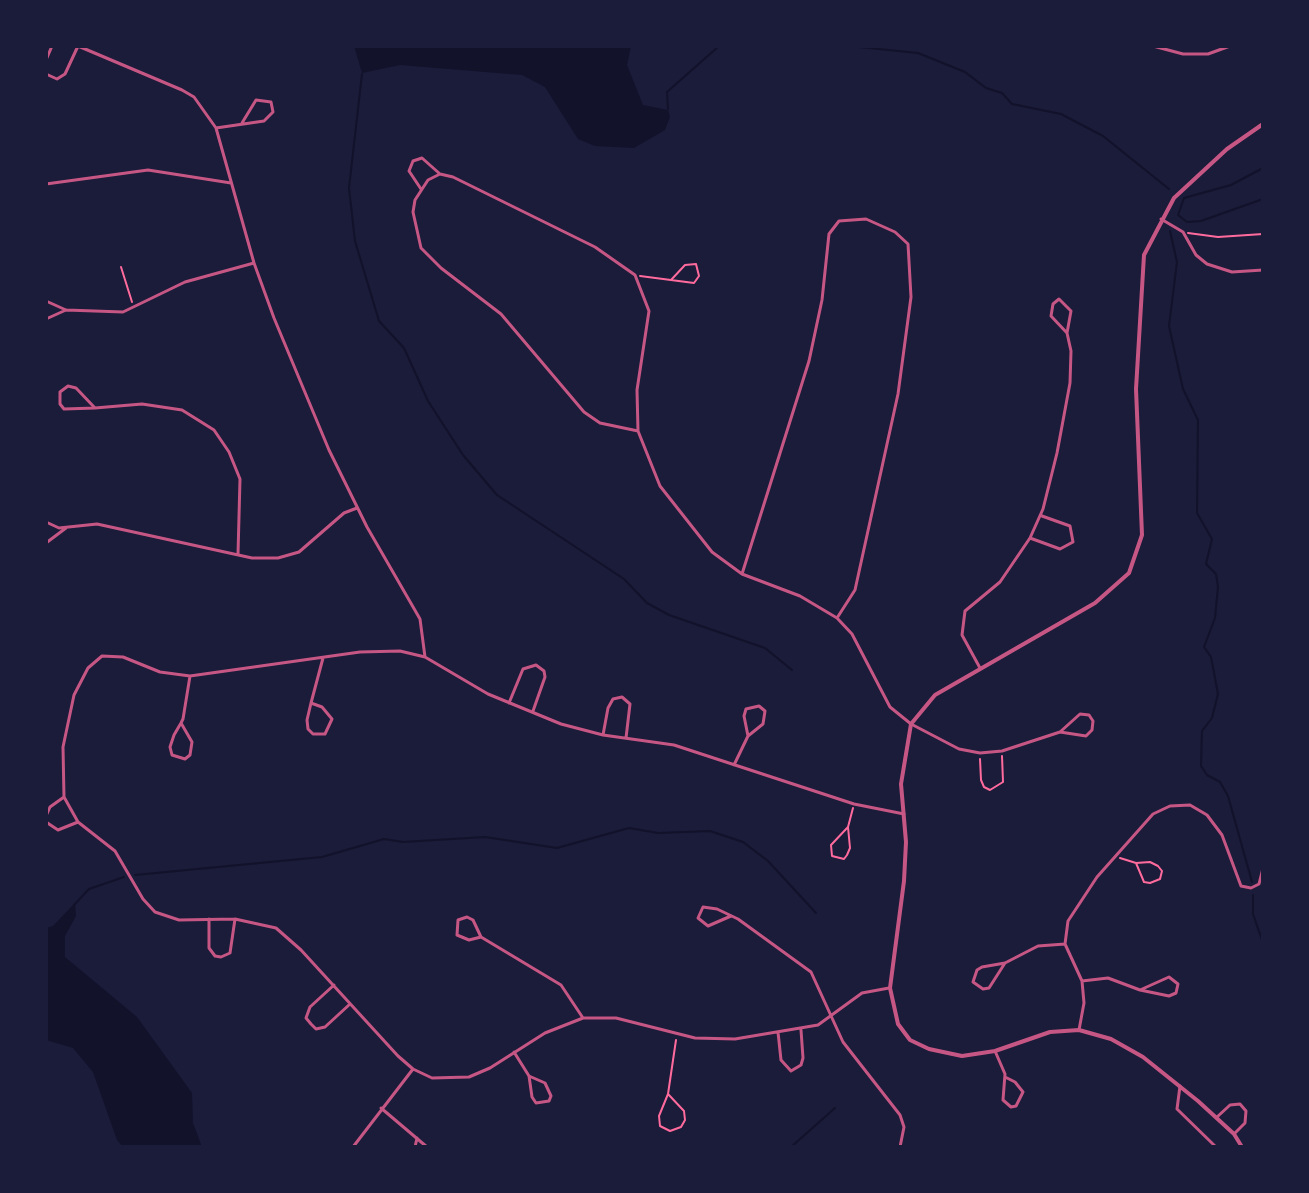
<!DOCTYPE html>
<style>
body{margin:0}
#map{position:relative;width:1309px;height:1193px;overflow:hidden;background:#1b1b3a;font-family:Commissioner,sans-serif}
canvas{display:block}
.frame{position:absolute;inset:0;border:48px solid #1b1b3a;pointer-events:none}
</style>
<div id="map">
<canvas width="1309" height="1193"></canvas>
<div class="frame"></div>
</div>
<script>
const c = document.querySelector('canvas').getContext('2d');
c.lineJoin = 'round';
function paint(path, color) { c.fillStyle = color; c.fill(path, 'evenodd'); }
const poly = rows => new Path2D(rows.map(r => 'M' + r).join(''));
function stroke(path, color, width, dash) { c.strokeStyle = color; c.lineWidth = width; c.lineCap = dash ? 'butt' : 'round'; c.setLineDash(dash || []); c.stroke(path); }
const water = poly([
 [354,46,631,46,627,65,643,105,668,110,670,117,665,130,634,148,595,146,578,139,545,87,522,75,400,65,362,73],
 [75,903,76,916,65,936,65,957,137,1017,192,1093,193,1123,202,1147,123,1147,117,1140,93,1072,73,1048,46,1040,46,928,53,926]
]);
const stream = poly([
 [849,46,918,53,965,72,986,88,1002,93,1012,104,1061,114,1103,136,1169,189],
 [362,74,349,188,355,241,379,321,404,348,428,401,463,455,497,495,624,579,647,603,669,615,765,648,792,670],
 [668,109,667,92,719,46],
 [1263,168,1231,185,1184,198,1178,215,1187,222,1201,221,1263,199],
 [1170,231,1177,262,1169,326,1183,389,1198,420,1197,513,1212,539,1206,564,1216,574,1218,587,1215,618,1204,647,1211,657,1218,694,1212,718,1202,731,1201,766,1207,775,1220,782,1228,796,1252,882],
 [135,875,322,857,384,839,403,842,485,837,557,848,629,828,658,833,710,831,743,842,768,861,816,913],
 [1253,895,1253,914,1263,943],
 [74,905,89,889,124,877],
 [791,1147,835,1108]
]);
const path = poly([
 [1188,233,1218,237,1263,234],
 [121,267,132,302],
 [640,276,694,283,699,276,696,264,685,265,671,280],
 [980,759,981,780,984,787,990,790,1003,782,1002,756],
 [848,827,850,848,847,855,844,859,832,856,831,845,848,827,853,808],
 [1120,858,1136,863,1144,882,1150,883,1160,879,1162,871,1158,866,1150,862,1136,863],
 [668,1094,684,1111,685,1120,681,1127,670,1131,660,1126,659,1116,668,1094,676,1040]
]);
const minor = poly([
 [78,46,182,90,194,97,216,128,254,263,274,318,329,450,367,527,420,619,425,657],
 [1153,46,1183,54,1208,54,1230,46],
 [46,60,52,46],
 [46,74,57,79,65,74,78,46],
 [216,128,264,121,273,112,271,102,256,100,242,123],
 [46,184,148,170,231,183],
 [421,189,409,171,413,161,422,158,440,174],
 [1161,219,1183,232,1196,255,1207,264,1232,272,1263,270],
 [46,301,66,310,123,312,185,282,254,263],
 [46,319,66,310],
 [95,408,64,409,60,404,60,392,68,386,76,388,95,408,142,404,182,410,214,430,229,452,240,479,238,554],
 [638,431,600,423,584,412,501,314,441,268,421,248,413,212,415,200,428,180,440,174,453,177,595,247,635,275,649,311,637,390,638,431,660,486,712,552,742,574,800,596,837,618,852,634,890,707,911,724,959,749,980,753,1002,751,1060,732,1086,736,1092,730,1093,721,1089,715,1080,714,1060,732],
 [46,522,59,528,97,524,252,558,278,558,299,552,344,513,357,508],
 [1030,538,1060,549,1073,542,1070,526,1042,516],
 [46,543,66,528],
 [742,574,809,361,822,300,829,234,839,221,866,219,895,232,908,244,911,297,898,394,855,590,837,618],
 [980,668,962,635,965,611,1000,582,1030,538,1043,509,1057,453,1070,383,1071,351,1067,333,1071,311,1059,299,1053,304,1051,316,1067,333],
 [311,703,322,707,332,719,325,734,313,734,308,729,307,720,311,703,323,658],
 [509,703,523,669,536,665,544,671,545,677,533,711],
 [181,723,192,742,190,755,185,759,172,755,170,747,174,735,181,723,183,719,190,676],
 [603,735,608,708,613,699,622,697,630,704,626,738],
 [734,765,748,736,763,724,765,711,759,706,746,709,744,716,748,736],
 [1263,789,1263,852],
 [46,816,50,807,64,797],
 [46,822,58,830,78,822],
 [731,916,708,926,698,918,703,907,717,909,738,919,811,972,843,1042,900,1115,904,1127,900,1147],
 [209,919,209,948,215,956,221,957,230,953,235,919],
 [481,937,469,940,457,935,458,920,467,917,473,920,481,937,561,985,583,1018],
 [1005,963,989,988,983,989,973,982,977,970,982,967,1005,963,1038,946,1065,944],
 [1082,981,1108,978,1140,990,1169,996,1176,993,1178,984,1169,977,1140,990],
 [334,985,310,1007,306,1018,311,1024,316,1029,325,1027,350,1004],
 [889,988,862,993,818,1025,735,1039,695,1038,616,1018,583,1018,545,1033,490,1068,469,1077,432,1078,413,1069,398,1056,301,950,276,928,235,919,179,920,155,912,143,899,115,851,78,822,64,797,63,747,74,695,88,668,102,656,123,657,160,672,190,676,360,652,400,651,425,657,488,694,561,724,603,735,674,745,854,804,904,814],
 [1079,1030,1084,1003,1082,981,1065,944,1068,921,1097,877,1153,814,1170,806,1190,805,1207,815,1222,835,1241,886,1251,888,1259,884,1263,868],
 [778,1032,781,1060,791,1071,801,1065,803,1058,801,1030],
 [995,1051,1005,1074,1003,1100,1011,1107,1016,1106,1023,1092,1015,1082,1005,1077],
 [514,1052,529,1076,532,1097,536,1103,549,1101,551,1096,545,1083,529,1076],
 [1180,1086,1177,1109,1216,1147],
 [381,1108,427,1147],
 [1217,1117,1230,1105,1240,1104,1246,1111,1245,1123,1234,1134],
 [353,1147,413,1069],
 [415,1147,417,1138]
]);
const tertiary = poly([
 [1242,1147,1234,1134,1198,1101,1143,1057,1111,1039,1079,1030,1050,1032,995,1051,962,1056,929,1049,910,1040,898,1024,890,988,904,881,906,842,901,784,911,724,935,695,1095,603,1129,573,1142,535,1136,389,1144,255,1174,198,1227,149,1263,124]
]);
paint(water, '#12122b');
stroke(stream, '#12122b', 2);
stroke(path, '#ff6b9d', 2);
stroke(minor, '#c65784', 3);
stroke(tertiary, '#c65784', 4);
</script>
